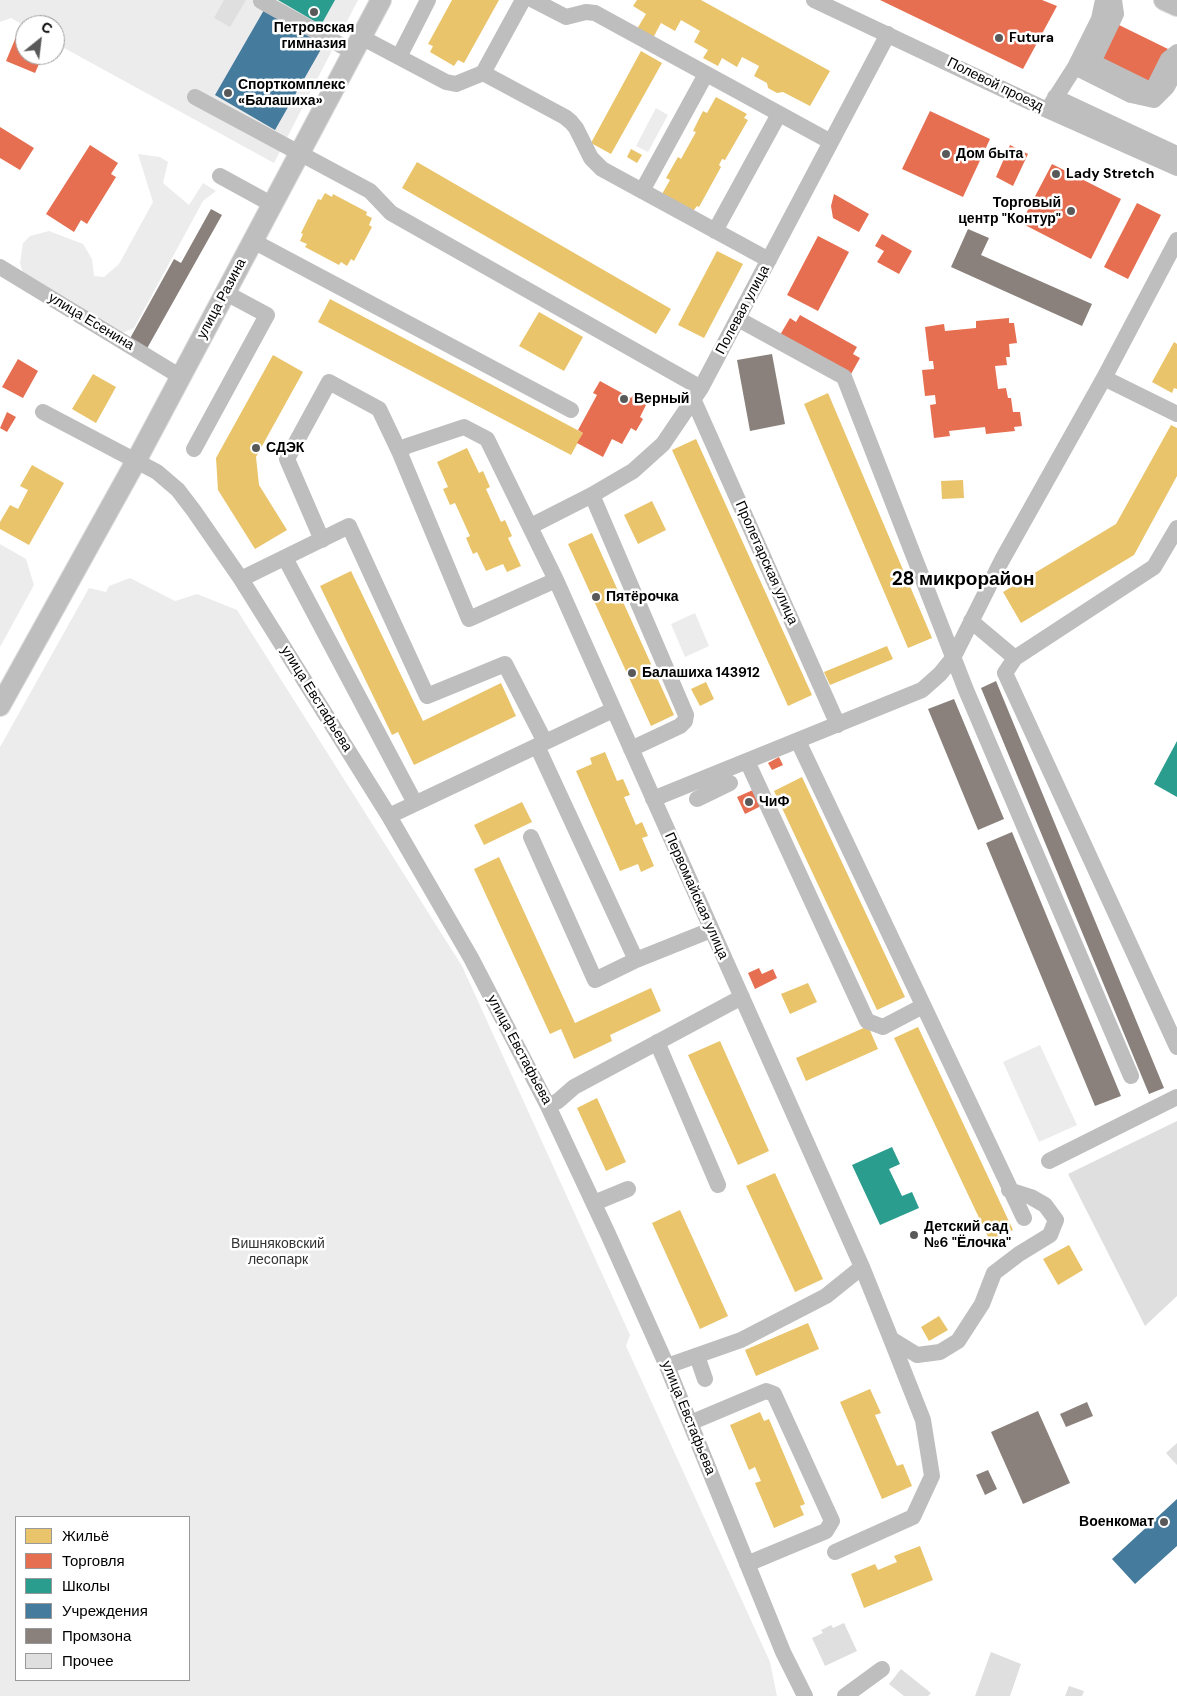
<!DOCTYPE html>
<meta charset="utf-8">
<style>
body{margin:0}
#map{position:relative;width:1177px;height:1696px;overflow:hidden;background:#fff;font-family:"DM Sans",sans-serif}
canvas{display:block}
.legend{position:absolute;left:15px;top:1516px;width:175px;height:165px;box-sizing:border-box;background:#fff;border:1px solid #999;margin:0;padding:6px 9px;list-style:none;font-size:15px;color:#000}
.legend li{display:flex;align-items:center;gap:10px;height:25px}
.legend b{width:25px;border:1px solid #999}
.north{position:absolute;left:15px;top:15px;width:50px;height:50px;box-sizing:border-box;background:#fff;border:1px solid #999;border-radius:50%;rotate:29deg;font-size:14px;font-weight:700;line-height:20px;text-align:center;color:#000}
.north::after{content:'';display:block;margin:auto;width:18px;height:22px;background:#595959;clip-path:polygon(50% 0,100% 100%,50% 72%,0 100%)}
</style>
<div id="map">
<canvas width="1177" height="1696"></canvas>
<ul class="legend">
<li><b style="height:14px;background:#e9c46a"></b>Жильё</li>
<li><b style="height:14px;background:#e76f51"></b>Торговля</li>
<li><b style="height:14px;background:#2a9d8f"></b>Школы</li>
<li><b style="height:14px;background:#457b9d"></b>Учреждения</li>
<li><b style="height:14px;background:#8a817c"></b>Промзона</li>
<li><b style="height:14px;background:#dfdfdf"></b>Прочее</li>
</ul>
<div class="north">С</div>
</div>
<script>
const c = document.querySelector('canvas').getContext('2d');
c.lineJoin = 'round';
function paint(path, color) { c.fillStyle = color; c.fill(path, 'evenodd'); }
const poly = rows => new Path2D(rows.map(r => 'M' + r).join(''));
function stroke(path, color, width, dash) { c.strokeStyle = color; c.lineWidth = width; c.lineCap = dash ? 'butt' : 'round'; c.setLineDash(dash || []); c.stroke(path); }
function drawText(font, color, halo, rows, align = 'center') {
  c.font = font + ' "DM Sans",sans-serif'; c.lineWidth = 5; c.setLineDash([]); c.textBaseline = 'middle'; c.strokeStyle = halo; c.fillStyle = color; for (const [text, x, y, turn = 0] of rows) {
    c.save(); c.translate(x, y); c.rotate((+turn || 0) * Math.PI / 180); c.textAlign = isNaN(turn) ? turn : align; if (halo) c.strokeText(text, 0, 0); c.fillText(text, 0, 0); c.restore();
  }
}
const green = poly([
 [0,0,358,0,274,163,55,43,55,25,25,26,11,18,0,22],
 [656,108,668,115,648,152,636,146],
 [138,154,160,157,168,162,163,183,189,205,203,183,216,191,203,201,134,328,125,332,114,332,23,273,20,263,23,243,30,236,49,231,83,244,92,259,94,276,104,277,119,264,153,202],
 [0,544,26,559,34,585,0,647],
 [130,578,175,601,197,594,237,610,462,966,630,1335,626,1346,770,1662,777,1696,0,1696,0,747,89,588,106,592,109,586],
 [189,1517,189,1680,16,1680,16,1517],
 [695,613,709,646,685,657,671,624],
 [1040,1045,1077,1125,1039,1142,1003,1062]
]);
const homes = poly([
 [452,0,499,0,464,63,458,60,454,66,430,52,433,46,428,44],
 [637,0,701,0,830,71,810,106,783,92,777,93,768,88,767,83,754,76,759,66,742,57,737,67,722,58,718,66,703,58,708,50,694,42,700,31,681,20,675,31,661,23,653,38,637,29,646,14,633,6],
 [641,51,662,63,611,154,591,143],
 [716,97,747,114,744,118,748,120,725,160,722,159,719,165,721,167,699,207,697,206,693,211,662,194,670,180,666,178,678,157,681,159,696,132,693,131,703,111,707,113],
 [631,149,642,155,637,163,627,157],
 [417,162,671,309,656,334,402,188],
 [325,193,332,197,333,194,367,212,366,215,372,218,369,225,372,227,354,261,351,259,347,266,341,262,339,265,305,247,307,244,300,241,303,234,301,233,318,199,321,200],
 [717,251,743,264,704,338,678,325],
 [330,299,583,433,571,455,318,322],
 [539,312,583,337,564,371,519,346],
 [1174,342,1177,344,1177,389,1174,388,1172,393,1152,382],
 [273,355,303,372,256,457,259,485,287,530,255,549,218,490,216,458],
 [93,374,116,387,96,423,72,409],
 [828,393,932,638,908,648,804,404],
 [1171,425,1177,428,1177,476,1134,555,1021,623,1003,592,1116,524],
 [696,439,812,695,788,706,672,450],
 [467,448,479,473,483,471,490,487,486,489,501,522,505,520,512,536,508,538,521,566,507,572,503,564,486,571,477,552,473,554,466,538,470,536,455,503,450,505,443,489,448,487,437,462],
 [32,465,64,483,29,545,0,529,0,522,10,505,18,509,28,490,20,486],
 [963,480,964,498,942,499,941,481],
 [652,501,666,530,638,544,624,515],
 [592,533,674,715,651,726,568,544],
 [351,571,423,721,501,683,516,716,414,765,398,732,392,735,320,586],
 [887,646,893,659,830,685,824,672],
 [706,682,714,699,700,706,691,689],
 [605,752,617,781,623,779,630,795,624,797,636,825,642,822,648,836,642,838,654,866,641,872,638,864,620,871,576,771,592,764,590,758],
 [802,777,905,997,877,1010,774,791],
 [522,802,532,822,484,845,474,825],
 [499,857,575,1023,651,988,661,1011,610,1035,612,1041,574,1059,561,1029,550,1034,474,869],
 [808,983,817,1002,790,1014,781,994],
 [868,1026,878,1049,806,1081,796,1058],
 [918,1027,1013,1230,990,1241,894,1038],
 [720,1041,769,1151,738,1165,688,1055],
 [597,1098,626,1162,606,1171,577,1108],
 [775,1173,823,1279,795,1292,746,1186],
 [680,1210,728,1316,700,1329,652,1223],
 [1069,1245,1083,1270,1058,1285,1043,1259],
 [939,1316,948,1330,929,1341,921,1327],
 [808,1323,819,1349,756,1376,745,1350],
 [870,1389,881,1413,875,1415,897,1466,903,1464,912,1486,882,1499,840,1402],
 [760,1412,764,1421,769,1419,805,1504,800,1506,804,1515,774,1528,755,1483,761,1481,755,1467,749,1470,730,1425],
 [920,1546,933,1580,864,1608,851,1574,875,1564,878,1570,897,1562,894,1556]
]);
const shops = poly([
 [880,0,1042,0,1057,6,1023,69],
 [1117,24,1168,49,1151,85,1100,60],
 [18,32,25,36,25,55,43,55,35,73,6,61],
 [930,111,990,139,963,197,902,169],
 [0,127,34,148,20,170,0,158],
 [90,145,118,163,111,174,116,177,87,224,81,220,74,232,46,214],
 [1010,145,1028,154,1013,186,996,177],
 [1052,164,1121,199,1091,259,1021,223],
 [834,194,869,214,859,232,833,218,831,206],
 [1137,203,1161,215,1128,279,1104,267],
 [882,234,912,251,899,274,877,262,884,251,875,246],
 [818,236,849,252,818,311,787,295],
 [800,315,857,347,853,354,860,358,851,374,780,335,790,318,796,322],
 [1009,318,1009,323,1014,323,1017,343,1009,344,1010,357,1006,357,1007,365,995,366,998,389,1006,388,1008,398,1011,398,1013,412,1020,412,1022,426,1014,427,1015,431,986,434,985,427,949,431,950,436,934,438,930,405,936,404,935,395,925,396,922,370,934,369,933,361,929,361,925,327,944,324,945,331,976,328,976,321],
 [18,359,38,371,23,398,2,387],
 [600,381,631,398,633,395,647,403,640,417,643,419,636,431,631,428,622,444,612,439,603,457,577,443,583,433,578,430,597,395,593,393],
 [7,412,16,417,7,432,0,428],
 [779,757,783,765,772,770,768,763],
 [753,790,761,806,745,814,737,797],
 [759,968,762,974,773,969,777,978,755,989,748,973]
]);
const schools = poly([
 [278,0,335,0,321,25],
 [1177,741,1177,797,1154,784],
 [892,1147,900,1164,889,1169,902,1196,912,1192,919,1208,880,1225,852,1165]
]);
const public = poly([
 [264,10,324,44,275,130,215,95],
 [1177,1499,1177,1546,1135,1584,1112,1559]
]);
const industry = poly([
 [211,209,222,215,145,352,128,342,174,259,181,263],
 [968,229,989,238,981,255,1092,304,1082,326,951,267],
 [772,354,785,424,750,431,737,360],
 [996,681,1164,1088,1149,1094,981,688],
 [954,699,1004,819,978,830,928,709],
 [1012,832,1121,1096,1095,1106,986,843],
 [1087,1402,1093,1416,1066,1427,1060,1414],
 [1038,1411,1070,1483,1023,1504,991,1432],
 [988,1470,997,1489,985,1495,976,1475]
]);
const building = poly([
 [224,0,246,0,230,27,214,18],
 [1177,1121,1177,1296,1145,1326,1068,1174],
 [1177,1443,1177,1465,1166,1453],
 [844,1623,857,1651,825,1666,812,1638,823,1633,821,1630,831,1625,833,1628],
 [991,1652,1021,1664,1010,1696,975,1696],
 [901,1669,931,1693,928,1696,904,1696,889,1684],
 [1069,1686,1084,1691,1082,1696,1065,1696]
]);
const minor = poly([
 [533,0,566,17,586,12,595,13,831,142],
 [814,0,1047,110,1177,168],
 [1114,0,1116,14,1093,62,1152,91,1168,59,1177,52],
 [261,1,353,52],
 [361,37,446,82,456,84,483,73,565,117,571,122,576,128,591,158,602,169,769,260],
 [399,57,428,0],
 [1075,67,1131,95,1154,100,1167,87,1177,68],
 [483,73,523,0],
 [195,97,370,191,391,213,701,388],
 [1055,97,1177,154],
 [1050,106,1075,67,1099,19,1103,0],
 [220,176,273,205],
 [642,191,706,74],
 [715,231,779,114],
 [253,241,571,410],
 [0,267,181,377],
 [738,319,844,377,966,690,1131,1076],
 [1104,378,1177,414],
 [694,401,838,725],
 [43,412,157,472,178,490,194,511,241,579,389,816,471,958,548,1106,608,1234,667,1366,783,1652,805,1696],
 [194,449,267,315,226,293],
 [592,495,686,715,685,721,680,726,631,749],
 [531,526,592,495,633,471,663,444,701,388,888,34],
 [322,540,287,459,329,382,379,409,399,451],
 [285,558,415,803],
 [241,579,349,526,427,696,505,664,545,742],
 [556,580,469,619,399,451,407,446,464,427,487,439,556,580,862,1267,891,1339,917,1355,940,1352,958,1341,982,1304,994,1273,1019,1254,1050,1235,1056,1220,1045,1205,1031,1197,1009,1190],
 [971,621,1015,658,1154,567,1177,528],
 [1015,658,1005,673,1177,1047],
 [798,741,1024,1218],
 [537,746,636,960,711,930],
 [747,761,867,1021,883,1027,923,1006],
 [653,799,922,690,940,674,953,658,1002,560,1104,378,1177,240],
 [697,799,730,783],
 [389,816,613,710],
 [531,837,595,980,636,960],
 [657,1042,718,1185],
 [548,1106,558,1101,574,1087,742,997],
 [1049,1161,1177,1097],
 [594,1203,628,1189],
 [697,1356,705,1379],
 [667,1366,741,1340,826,1296,862,1267],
 [690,1423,766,1391,774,1394,832,1521,826,1531,747,1564],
 [835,1552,913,1517,932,1476,923,1420,891,1339],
 [845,1696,882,1669]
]);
const major = poly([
 [1164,0,1177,6],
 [0,706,136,461,381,0]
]);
const markers = [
 [314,12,5,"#595959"],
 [999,38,5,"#595959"],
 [228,93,5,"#595959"],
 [946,154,5,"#595959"],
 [1056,174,5,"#595959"],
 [1071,211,5,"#595959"],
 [624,399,5,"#595959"],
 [256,448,5,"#595959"],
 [596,597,5,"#595959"],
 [632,673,5,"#595959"],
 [749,802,5,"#595959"],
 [914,1235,5,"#595959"],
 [1164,1522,5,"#595959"]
];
const poiNames = [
 ["Петровская",314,28,"center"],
 ["гимназия",314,44,"center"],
 ["Futura",1009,38],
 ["Спорткомплекс",238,85],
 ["«Балашиха»",238,101],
 ["Дом быта",956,154],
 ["Lady Stretch",1066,174],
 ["Торговый",1061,203,"right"],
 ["центр \"Контур\"",1061,219,"right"],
 ["Верный",634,399],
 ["СДЭК",266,448],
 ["Пятёрочка",606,597],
 ["Балашиха 143912",642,673],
 ["ЧиФ",759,802],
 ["Детский сад",924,1227],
 ["№6 \"Ёлочка\"",924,1243],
 ["Военкомат",1154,1522,"right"]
];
const streetNames = [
 ["Полевой проезд",995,85,26],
 ["улица Разина",222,299,-62],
 ["Полевая улица",743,310,-62],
 ["улица Есенина",91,322,31],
 ["Пролетарская улица",766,563,66],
 ["улица Евстафьева",316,699,58],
 ["Первомайская улица",696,896,66],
 ["улица Евстафьева",519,1050,62],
 ["улица Евстафьева",688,1418,68]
];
const parkNames = [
 ["Вишняковский",278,1244],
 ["лесопарк",278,1260]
];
const districtNames = [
 ["28 микрорайон",963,580]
];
paint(green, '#ececec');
paint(homes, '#e9c46a');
paint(shops, '#e76f51');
paint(schools, '#2a9d8f');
paint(public, '#457b9d');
paint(industry, '#8a817c');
paint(building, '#dfdfdf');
stroke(major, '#dbdbdb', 22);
stroke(minor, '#bebebe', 16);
stroke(major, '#bebebe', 20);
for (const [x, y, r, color] of markers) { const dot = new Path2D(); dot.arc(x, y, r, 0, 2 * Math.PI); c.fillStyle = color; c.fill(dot); stroke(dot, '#fff', 2); }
drawText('bold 14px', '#000', '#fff', poiNames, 'left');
drawText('14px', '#000', '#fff', streetNames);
drawText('14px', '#333', '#fff', parkNames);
drawText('bold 19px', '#000', '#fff', districtNames);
</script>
